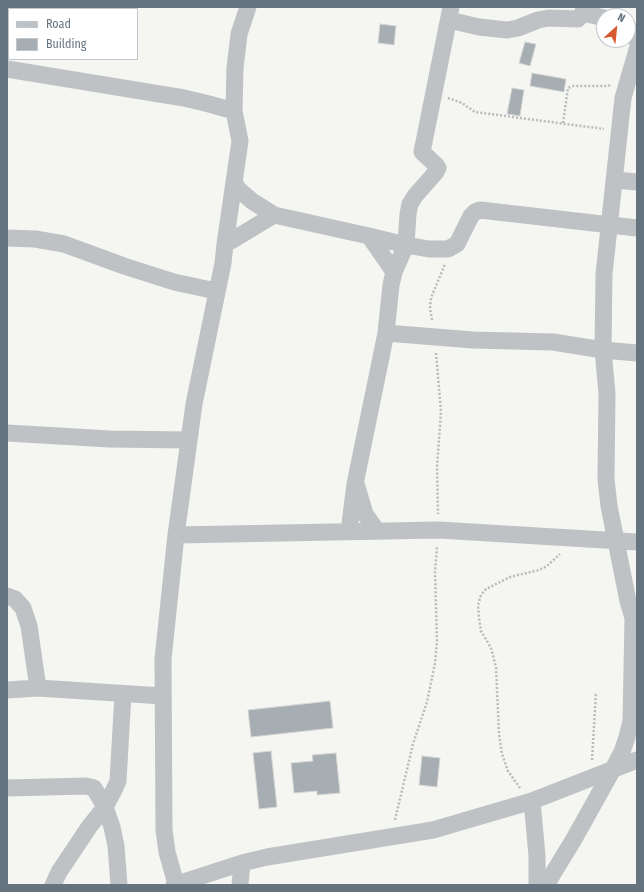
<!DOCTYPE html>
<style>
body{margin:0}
#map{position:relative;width:644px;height:892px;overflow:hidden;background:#f5f5f1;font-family:"Fira Sans Condensed",sans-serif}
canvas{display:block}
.frame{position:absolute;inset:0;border:8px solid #667480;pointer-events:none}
.legend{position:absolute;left:8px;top:8px;width:130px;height:52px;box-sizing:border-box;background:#fff;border:1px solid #c2c7cc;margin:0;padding:5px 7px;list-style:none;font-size:12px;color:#667480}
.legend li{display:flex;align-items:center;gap:8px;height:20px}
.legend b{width:20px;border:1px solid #c2c7cc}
.north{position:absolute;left:596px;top:8px;width:40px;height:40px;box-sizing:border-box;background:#fff;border:1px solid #c2c7cc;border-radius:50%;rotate:27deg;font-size:11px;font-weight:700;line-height:16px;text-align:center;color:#667480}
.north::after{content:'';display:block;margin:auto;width:14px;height:18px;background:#d65b30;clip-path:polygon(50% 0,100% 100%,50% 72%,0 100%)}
</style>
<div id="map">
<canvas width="644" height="892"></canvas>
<div class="frame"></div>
<ul class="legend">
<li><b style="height:5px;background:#bec2c5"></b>Road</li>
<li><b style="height:11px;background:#a7aeb3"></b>Building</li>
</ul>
<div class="north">N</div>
</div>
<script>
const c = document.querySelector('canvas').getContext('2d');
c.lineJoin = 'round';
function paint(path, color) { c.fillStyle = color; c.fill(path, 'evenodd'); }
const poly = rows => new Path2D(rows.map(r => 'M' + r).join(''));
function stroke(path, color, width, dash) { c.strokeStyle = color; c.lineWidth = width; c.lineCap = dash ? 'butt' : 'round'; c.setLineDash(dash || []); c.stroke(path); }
const building = poly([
 [380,24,396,26,394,45,378,43,380,24],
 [525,42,536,44,530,66,519,63,525,42],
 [532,73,566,79,564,92,530,86,532,73],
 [512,88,524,90,520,116,507,114,512,88],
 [330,701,333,728,251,737,248,710,330,701],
 [271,751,277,807,259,809,253,753,271,751],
 [336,753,340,793,317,795,317,791,294,793,291,763,313,761,312,755,336,753],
 [422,756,440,758,437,787,419,785,422,756]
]);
const path = poly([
 [448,98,462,103,475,112,604,129],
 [563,123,568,88,573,86,608,86,611,85],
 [432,320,430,308,431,298,445,264],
 [436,353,441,412,437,467,438,514],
 [592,760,596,692],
 [520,788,508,771,502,754,499,734,496,667,491,648,481,631,479,618,478,605,481,595,486,589,510,577,539,570,547,566,560,554],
 [395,820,413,744,427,702,435,663,437,641,435,572,437,547]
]);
const street = poly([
 [583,13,604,18],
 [449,20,479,27,507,30,518,28,538,20,549,18,578,19,583,13,584,7],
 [628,28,637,41],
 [637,50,623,98,604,274,603,350,607,393,606,479,609,506,628,601,633,618,637,623],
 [7,69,184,98,209,104,234,111,240,141,225,244],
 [234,111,235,68,239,34,248,7],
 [615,180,637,182],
 [235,183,238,189,252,201,274,215],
 [369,236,394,272],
 [7,238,35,239,64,244,124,266,174,282,216,291],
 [386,333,473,340,553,342,603,350,637,353],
 [7,433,110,439,188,440],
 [357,487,365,514,377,531],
 [349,531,355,484,386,333,391,285,394,272,406,245,408,214,410,204,415,196,436,172,438,168,436,165,422,152,451,7],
 [176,535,439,530,637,542],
 [7,596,15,599,23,608,29,626,38,688],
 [7,690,38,688,163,696],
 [7,788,86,786,94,788,105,807,112,827,116,846,119,885],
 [532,801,537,856,537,885],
 [176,884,167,852,164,830,163,659,176,535,194,404,223,263,225,244,231,241,274,215,369,236,406,245,429,249,448,249,457,244,471,216,475,212,480,210,637,228],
 [53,885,59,872,89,827,105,807,114,790,118,781,123,694],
 [174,885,242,863,267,857,433,830,532,801,637,760],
 [240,885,242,863],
 [546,885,574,839,613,769,622,752,627,737,631,721,633,618]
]);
paint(building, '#a7aeb3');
stroke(building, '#d6d6d4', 1);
stroke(path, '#b8bbbd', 2.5, [2, 2]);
stroke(street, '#bec2c5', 17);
</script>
